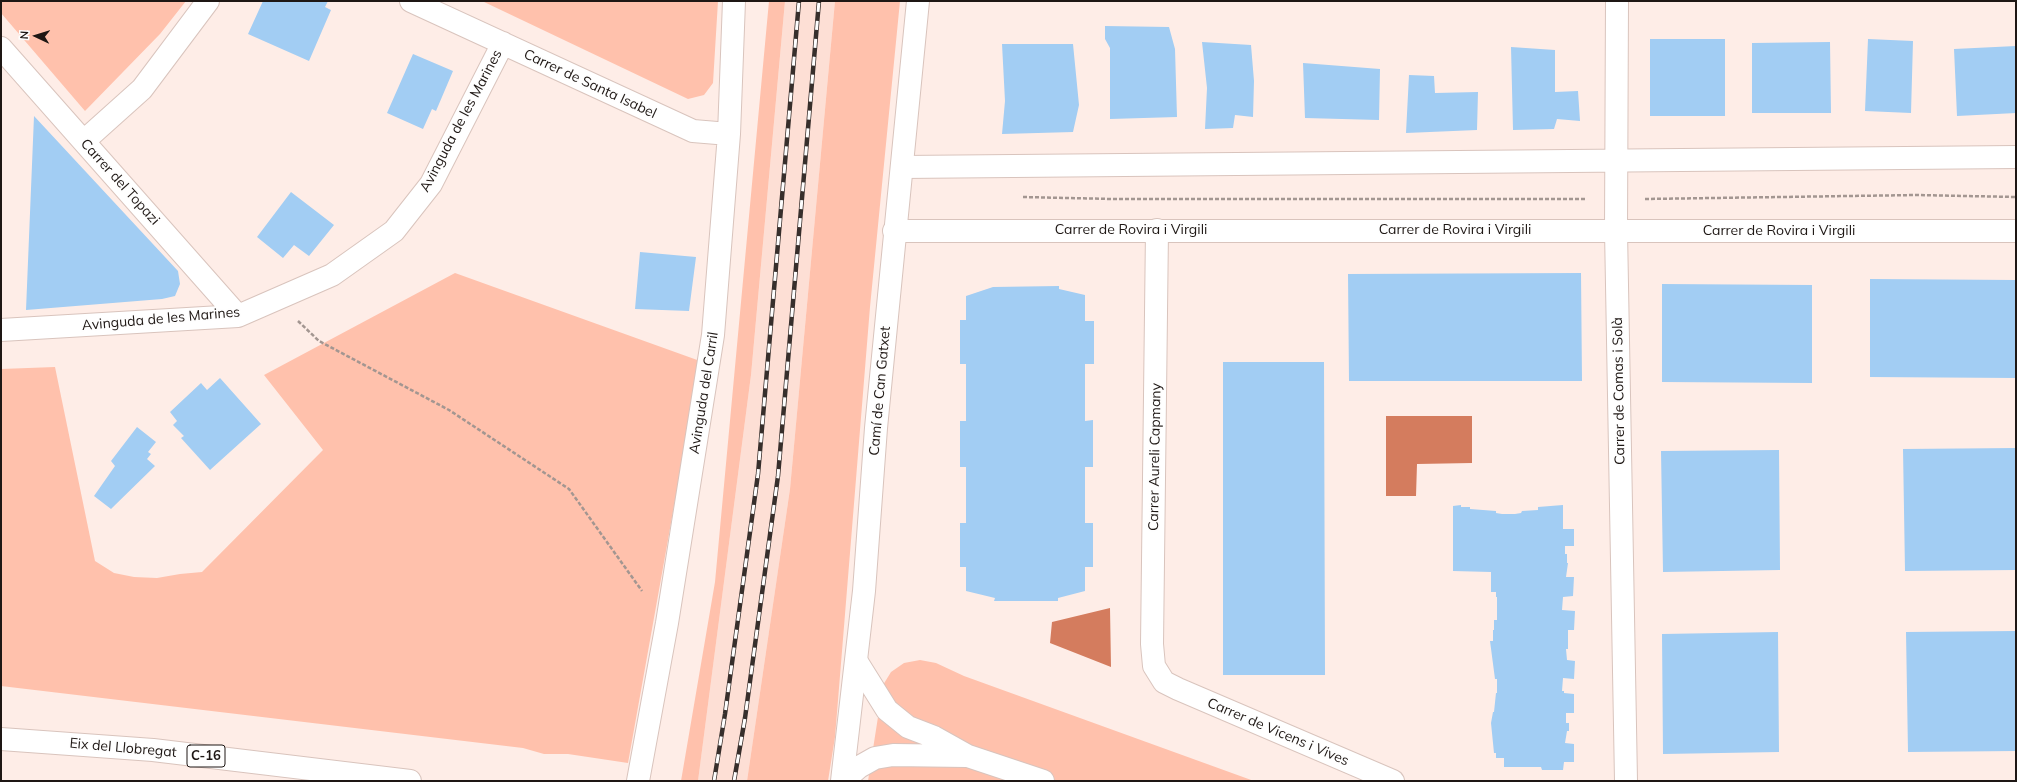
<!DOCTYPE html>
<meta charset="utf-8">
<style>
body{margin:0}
#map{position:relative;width:2017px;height:782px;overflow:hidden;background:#feede7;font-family:Mulish,sans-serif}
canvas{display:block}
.frame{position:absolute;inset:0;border:2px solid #1e1714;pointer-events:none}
.north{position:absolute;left:16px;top:16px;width:40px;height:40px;-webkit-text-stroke:3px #fefefe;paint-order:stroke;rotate:274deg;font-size:11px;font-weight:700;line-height:16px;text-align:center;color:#1e1714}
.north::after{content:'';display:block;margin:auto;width:14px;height:18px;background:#1e1714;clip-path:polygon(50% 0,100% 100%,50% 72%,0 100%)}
</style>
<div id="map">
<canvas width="2017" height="782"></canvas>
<div class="frame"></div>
<div class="north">N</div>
</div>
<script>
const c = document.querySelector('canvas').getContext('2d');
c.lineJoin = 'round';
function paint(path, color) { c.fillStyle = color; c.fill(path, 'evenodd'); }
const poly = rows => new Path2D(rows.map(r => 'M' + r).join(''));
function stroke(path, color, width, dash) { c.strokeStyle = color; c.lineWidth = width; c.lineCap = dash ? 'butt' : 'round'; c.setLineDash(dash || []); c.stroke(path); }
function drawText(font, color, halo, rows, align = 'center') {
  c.font = font + ' Mulish,sans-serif'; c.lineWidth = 3.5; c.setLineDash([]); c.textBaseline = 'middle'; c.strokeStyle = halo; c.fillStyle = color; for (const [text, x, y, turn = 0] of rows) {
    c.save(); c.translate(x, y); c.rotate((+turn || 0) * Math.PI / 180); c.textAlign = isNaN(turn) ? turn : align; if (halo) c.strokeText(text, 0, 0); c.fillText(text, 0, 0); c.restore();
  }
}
const built = poly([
 [785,1,835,1,790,489,747,781,698,781,751,375]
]);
const green = poly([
 [1,1,186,1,160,34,85,111,1,13],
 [482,1,718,1,713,83,704,95,688,99],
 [769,1,785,1,751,375,698,781,681,781,715,582],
 [835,1,900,1,870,307,835,737,828,781,747,781,790,489],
 [455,273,700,361,628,763,568,754,544,754,523,748,1,686,1,369,55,367,95,561,114,573,134,577,157,578,180,574,202,572,323,450,264,375],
 [920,660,936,663,964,676,1254,781,868,781,883,685,891,672,904,663]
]);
const water = poly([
 [1386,416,1472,416,1472,463,1417,464,1416,496,1386,496],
 [1110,608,1111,667,1050,643,1052,622]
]);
const building = poly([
 [263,1,328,1,325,7,331,10,309,61,248,34],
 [1105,26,1169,27,1175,49,1177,117,1110,119,1110,48,1105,39],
 [1650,39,1725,39,1725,116,1650,116],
 [1868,39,1913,41,1911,113,1865,111],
 [1202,42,1251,45,1254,81,1253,117,1235,115,1233,128,1205,129,1207,88],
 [1830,42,1831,113,1752,113,1752,43],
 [1002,44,1073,44,1079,105,1073,132,1002,134,1005,101],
 [2016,46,2016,113,1957,116,1954,49],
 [1511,47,1555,50,1555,92,1578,91,1580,121,1557,119,1554,129,1513,130],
 [413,54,453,71,436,111,432,109,423,129,387,113],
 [1303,63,1380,69,1379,120,1305,118],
 [1409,75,1434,76,1435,93,1478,92,1477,130,1406,133],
 [34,116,178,271,180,284,175,296,162,299,26,310],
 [291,192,334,225,309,256,294,245,283,258,257,237],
 [640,252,696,257,689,311,635,309],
 [1581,273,1582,381,1349,381,1348,274],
 [1870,279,2016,280,2016,378,1870,377],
 [1662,284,1812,285,1812,383,1662,382],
 [1059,286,1059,289,1085,295,1085,321,1094,321,1094,364,1085,364,1085,421,1093,420,1093,467,1085,467,1085,523,1093,523,1093,567,1085,567,1085,591,1058,598,1058,601,994,601,995,598,966,591,966,567,960,567,960,523,966,523,966,467,960,467,960,421,966,421,966,364,960,364,960,320,966,320,966,296,993,287],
 [1223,362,1324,362,1325,675,1223,675],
 [220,378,261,424,210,470,181,438,184,436,173,425,177,421,170,412,201,383,207,390],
 [137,427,156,442,148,452,151,454,147,459,155,466,111,509,94,496,115,466,111,461],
 [2016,448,2016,570,1905,571,1903,449],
 [1779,450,1780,570,1663,572,1661,451],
 [1461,505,1461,507,1470,507,1470,509,1496,511,1496,513,1502,514,1515,514,1521,513,1522,511,1538,510,1538,507,1563,505,1563,529,1574,529,1574,546,1565,546,1565,554,1567,554,1567,563,1568,563,1566,577,1574,577,1573,596,1563,597,1562,610,1575,611,1574,630,1568,630,1568,649,1566,649,1567,660,1575,661,1574,679,1563,678,1562,691,1564,691,1564,693,1574,694,1574,713,1566,713,1566,723,1569,723,1569,731,1567,731,1565,743,1574,744,1574,762,1564,762,1563,770,1542,770,1541,767,1504,767,1504,758,1496,758,1496,753,1494,753,1491,723,1493,712,1494,712,1496,693,1497,693,1497,679,1495,679,1490,641,1493,641,1493,630,1494,630,1494,620,1497,620,1497,597,1496,597,1496,592,1491,592,1491,572,1453,571,1453,506],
 [2016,631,2016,751,1908,752,1906,632],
 [1778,632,1779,752,1663,754,1662,634]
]);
const path = poly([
 [1023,197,1112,199,1586,199],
 [1645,199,1917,195,2016,197],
 [298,321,319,341,449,410,569,489,642,591]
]);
const minor = poly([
 [411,1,693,131,729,134],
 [1617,1,1616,230,1626,781],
 [1,48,238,316],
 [84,141,142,89,208,1],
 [902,167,2016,157],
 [1157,230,1152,644,1154,666,1164,682,1178,689,1393,781],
 [894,231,2016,231],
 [1,330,238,316,332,275,394,231,431,184,503,43],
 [638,781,667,623,713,335,729,134,734,1]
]);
const tertiary = poly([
 [842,781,864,591,876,428,918,1]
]);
const motorway = poly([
 [857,662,887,710,908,727,934,737,968,756,1043,781],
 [1,739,153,750,410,781],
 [843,781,859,767,875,758,893,755,967,756]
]);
const rail = poly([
 [714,781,725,714,758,474,799,1],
 [734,781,745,718,778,476,819,1]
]);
const shields = [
 [206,756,38]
];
const shieldNames = [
 ["C-16",206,756]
];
const streetNames = [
 ["Carrer de Santa Isabel",590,84,25],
 ["Avinguda de les Marines",461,121,-62],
 ["Carrer del Topazi",120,182,48],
 ["Carrer de Rovira i Virgili",1131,230],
 ["Carrer de Rovira i Virgili",1455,230],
 ["Carrer de Rovira i Virgili",1779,231],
 ["Avinguda de les Marines",161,319,-5],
 ["Camí de Can Gatxet",880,391,-85],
 ["Carrer de Comas i Solà",1619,391,-91],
 ["Avinguda del Carril",704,393,-81],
 ["Carrer Aureli Capmany",1155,457,-89],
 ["Carrer de Vicens i Vives",1278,732,23],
 ["Eix del Llobregat",123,748,5]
];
paint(built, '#fddfd5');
paint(green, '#ffc1ac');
paint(water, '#d47c5e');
paint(building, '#a2cdf3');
stroke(minor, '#d9c4bd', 24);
stroke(tertiary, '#d9c4bd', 24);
stroke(motorway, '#d9c4bd', 24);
stroke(path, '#a39691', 2.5, [4, 2]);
stroke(minor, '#fff', 22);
stroke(tertiary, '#fff', 22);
stroke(motorway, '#fff', 22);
stroke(rail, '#372f2c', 4.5);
stroke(rail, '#fefefe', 3, [9]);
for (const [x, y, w] of shields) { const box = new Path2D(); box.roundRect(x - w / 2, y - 11, w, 22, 3); c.fillStyle = '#fefefe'; c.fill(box); stroke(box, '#1e1714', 1); }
drawText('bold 13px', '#1e1714', null, shieldNames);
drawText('14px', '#1e1714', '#fefefe', streetNames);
</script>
